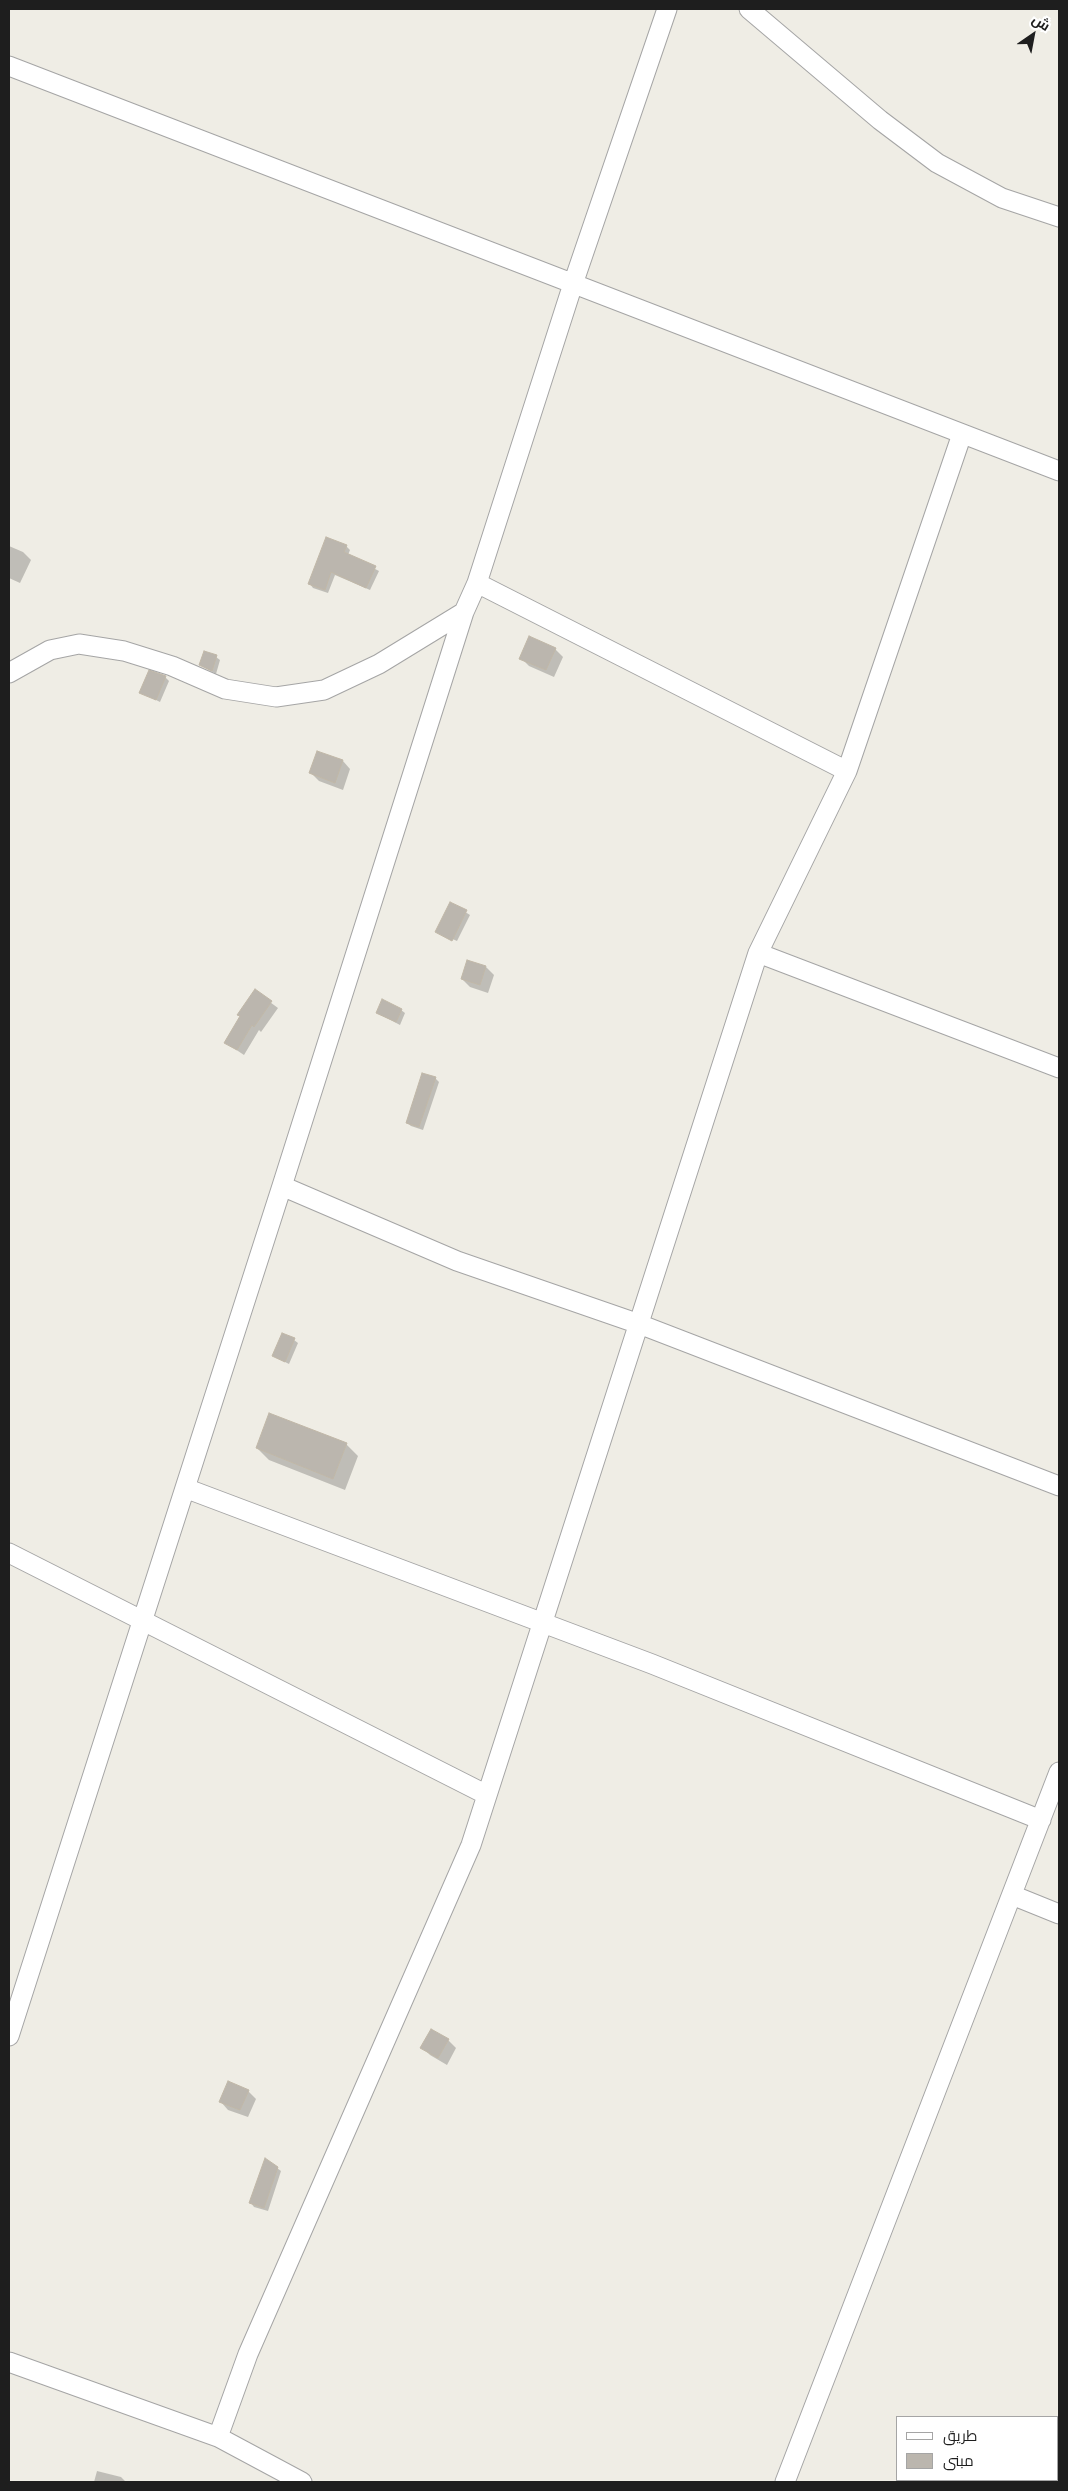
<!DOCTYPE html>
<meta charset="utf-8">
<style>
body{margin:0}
#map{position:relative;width:1068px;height:2491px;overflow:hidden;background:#efede5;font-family:Inter,Cairo,sans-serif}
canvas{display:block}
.frame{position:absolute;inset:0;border:10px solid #1e1e1e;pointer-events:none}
.legend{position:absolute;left:896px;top:2416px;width:162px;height:65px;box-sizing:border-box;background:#fff;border:1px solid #a5a5a5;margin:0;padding:6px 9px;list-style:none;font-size:15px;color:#1e1e1e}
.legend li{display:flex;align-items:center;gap:10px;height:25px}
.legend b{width:25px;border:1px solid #a5a5a5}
.north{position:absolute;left:1008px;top:10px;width:50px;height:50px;-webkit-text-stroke:4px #fff;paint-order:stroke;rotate:33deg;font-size:14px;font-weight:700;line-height:20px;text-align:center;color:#1e1e1e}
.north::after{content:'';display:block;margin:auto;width:18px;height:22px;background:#1e1e1e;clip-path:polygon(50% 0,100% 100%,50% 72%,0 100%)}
</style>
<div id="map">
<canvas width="1068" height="2491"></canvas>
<div class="frame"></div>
<ul class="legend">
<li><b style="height:6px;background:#fff"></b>طريق</li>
<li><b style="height:14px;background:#bbb6ae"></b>مبنى</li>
</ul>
<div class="north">ش</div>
</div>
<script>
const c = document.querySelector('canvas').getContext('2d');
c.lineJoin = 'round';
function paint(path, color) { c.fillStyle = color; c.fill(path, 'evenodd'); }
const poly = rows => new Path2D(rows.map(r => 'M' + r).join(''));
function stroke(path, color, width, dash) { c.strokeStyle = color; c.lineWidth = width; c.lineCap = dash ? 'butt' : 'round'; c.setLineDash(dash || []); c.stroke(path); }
const shadow = poly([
 [9,546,23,552,31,560,20,583,9,578],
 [346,546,350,550,348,555,379,571,370,590,335,575,328,593,313,588,310,584],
 [555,649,563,657,554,677,529,666,521,658],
 [216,657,220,660,216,674,200,665],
 [165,677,169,681,160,702,140,692],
 [318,753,343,761,350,769,343,790,319,781,311,773],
 [451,903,470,915,457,941,437,932],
 [486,967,494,975,488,993,470,987,462,979],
 [255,991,278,1008,261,1032,259,1030,244,1055,226,1043],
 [401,1010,405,1013,400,1025,377,1013],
 [435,1078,439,1082,423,1130,411,1126,407,1123],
 [294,1340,298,1343,289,1364,273,1356],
 [346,1444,358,1456,345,1490,269,1460,257,1448],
 [432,2031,448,2040,456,2048,447,2065,430,2055,422,2047],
 [248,2091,256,2099,248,2117,228,2110,221,2102],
 [277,2168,281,2171,268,2211,254,2207,251,2203],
 [97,2471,121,2477,126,2482,94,2482]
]);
const building = poly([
 [326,537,347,545,344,552,376,566,366,588,331,572,325,590,308,584,326,537],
 [529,636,556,648,546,670,519,659,529,636],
 [204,651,217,655,212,671,199,665,204,651],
 [149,670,166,676,156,700,139,693,149,670],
 [317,751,343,760,335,783,309,773,317,751],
 [450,902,467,910,452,941,435,932,450,902],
 [467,960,486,966,480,985,461,979,467,960],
 [255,989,272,1001,254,1027,252,1025,237,1050,224,1043,240,1016,237,1015,255,989],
 [382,999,402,1009,396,1022,376,1013,382,999],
 [422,1073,436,1077,419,1127,406,1123,422,1073],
 [282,1333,295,1338,285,1362,272,1356,282,1333],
 [269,1413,347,1443,333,1479,256,1448,269,1413],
 [431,2029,449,2039,438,2058,420,2048,431,2029],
 [228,2081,249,2090,240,2110,219,2102,228,2081],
 [265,2158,278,2167,264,2208,249,2203,265,2158]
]);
const minor = poly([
 [749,9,880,120,937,163,1002,198,1059,217],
 [9,66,1059,471],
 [477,583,847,771],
 [9,673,50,650,79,644,124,651,172,666,225,689,276,697,324,690,379,664,464,612],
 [758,953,1059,1068],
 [282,1186,457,1261,639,1324,1059,1486],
 [185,1488,652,1664,1041,1820],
 [9,1553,487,1795],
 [1012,1895,1059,1914],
 [9,2036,282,1186,464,612,477,583,573,284,667,9],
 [9,2362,218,2437,302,2482],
 [218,2437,248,2354,471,1845,758,953,847,771,962,434],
 [785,2482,1059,1772]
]);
paint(shadow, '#0003');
paint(building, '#bbb6ae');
stroke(building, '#c0b7a7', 1);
stroke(minor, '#a5a5a5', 21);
stroke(minor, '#fff', 19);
</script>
